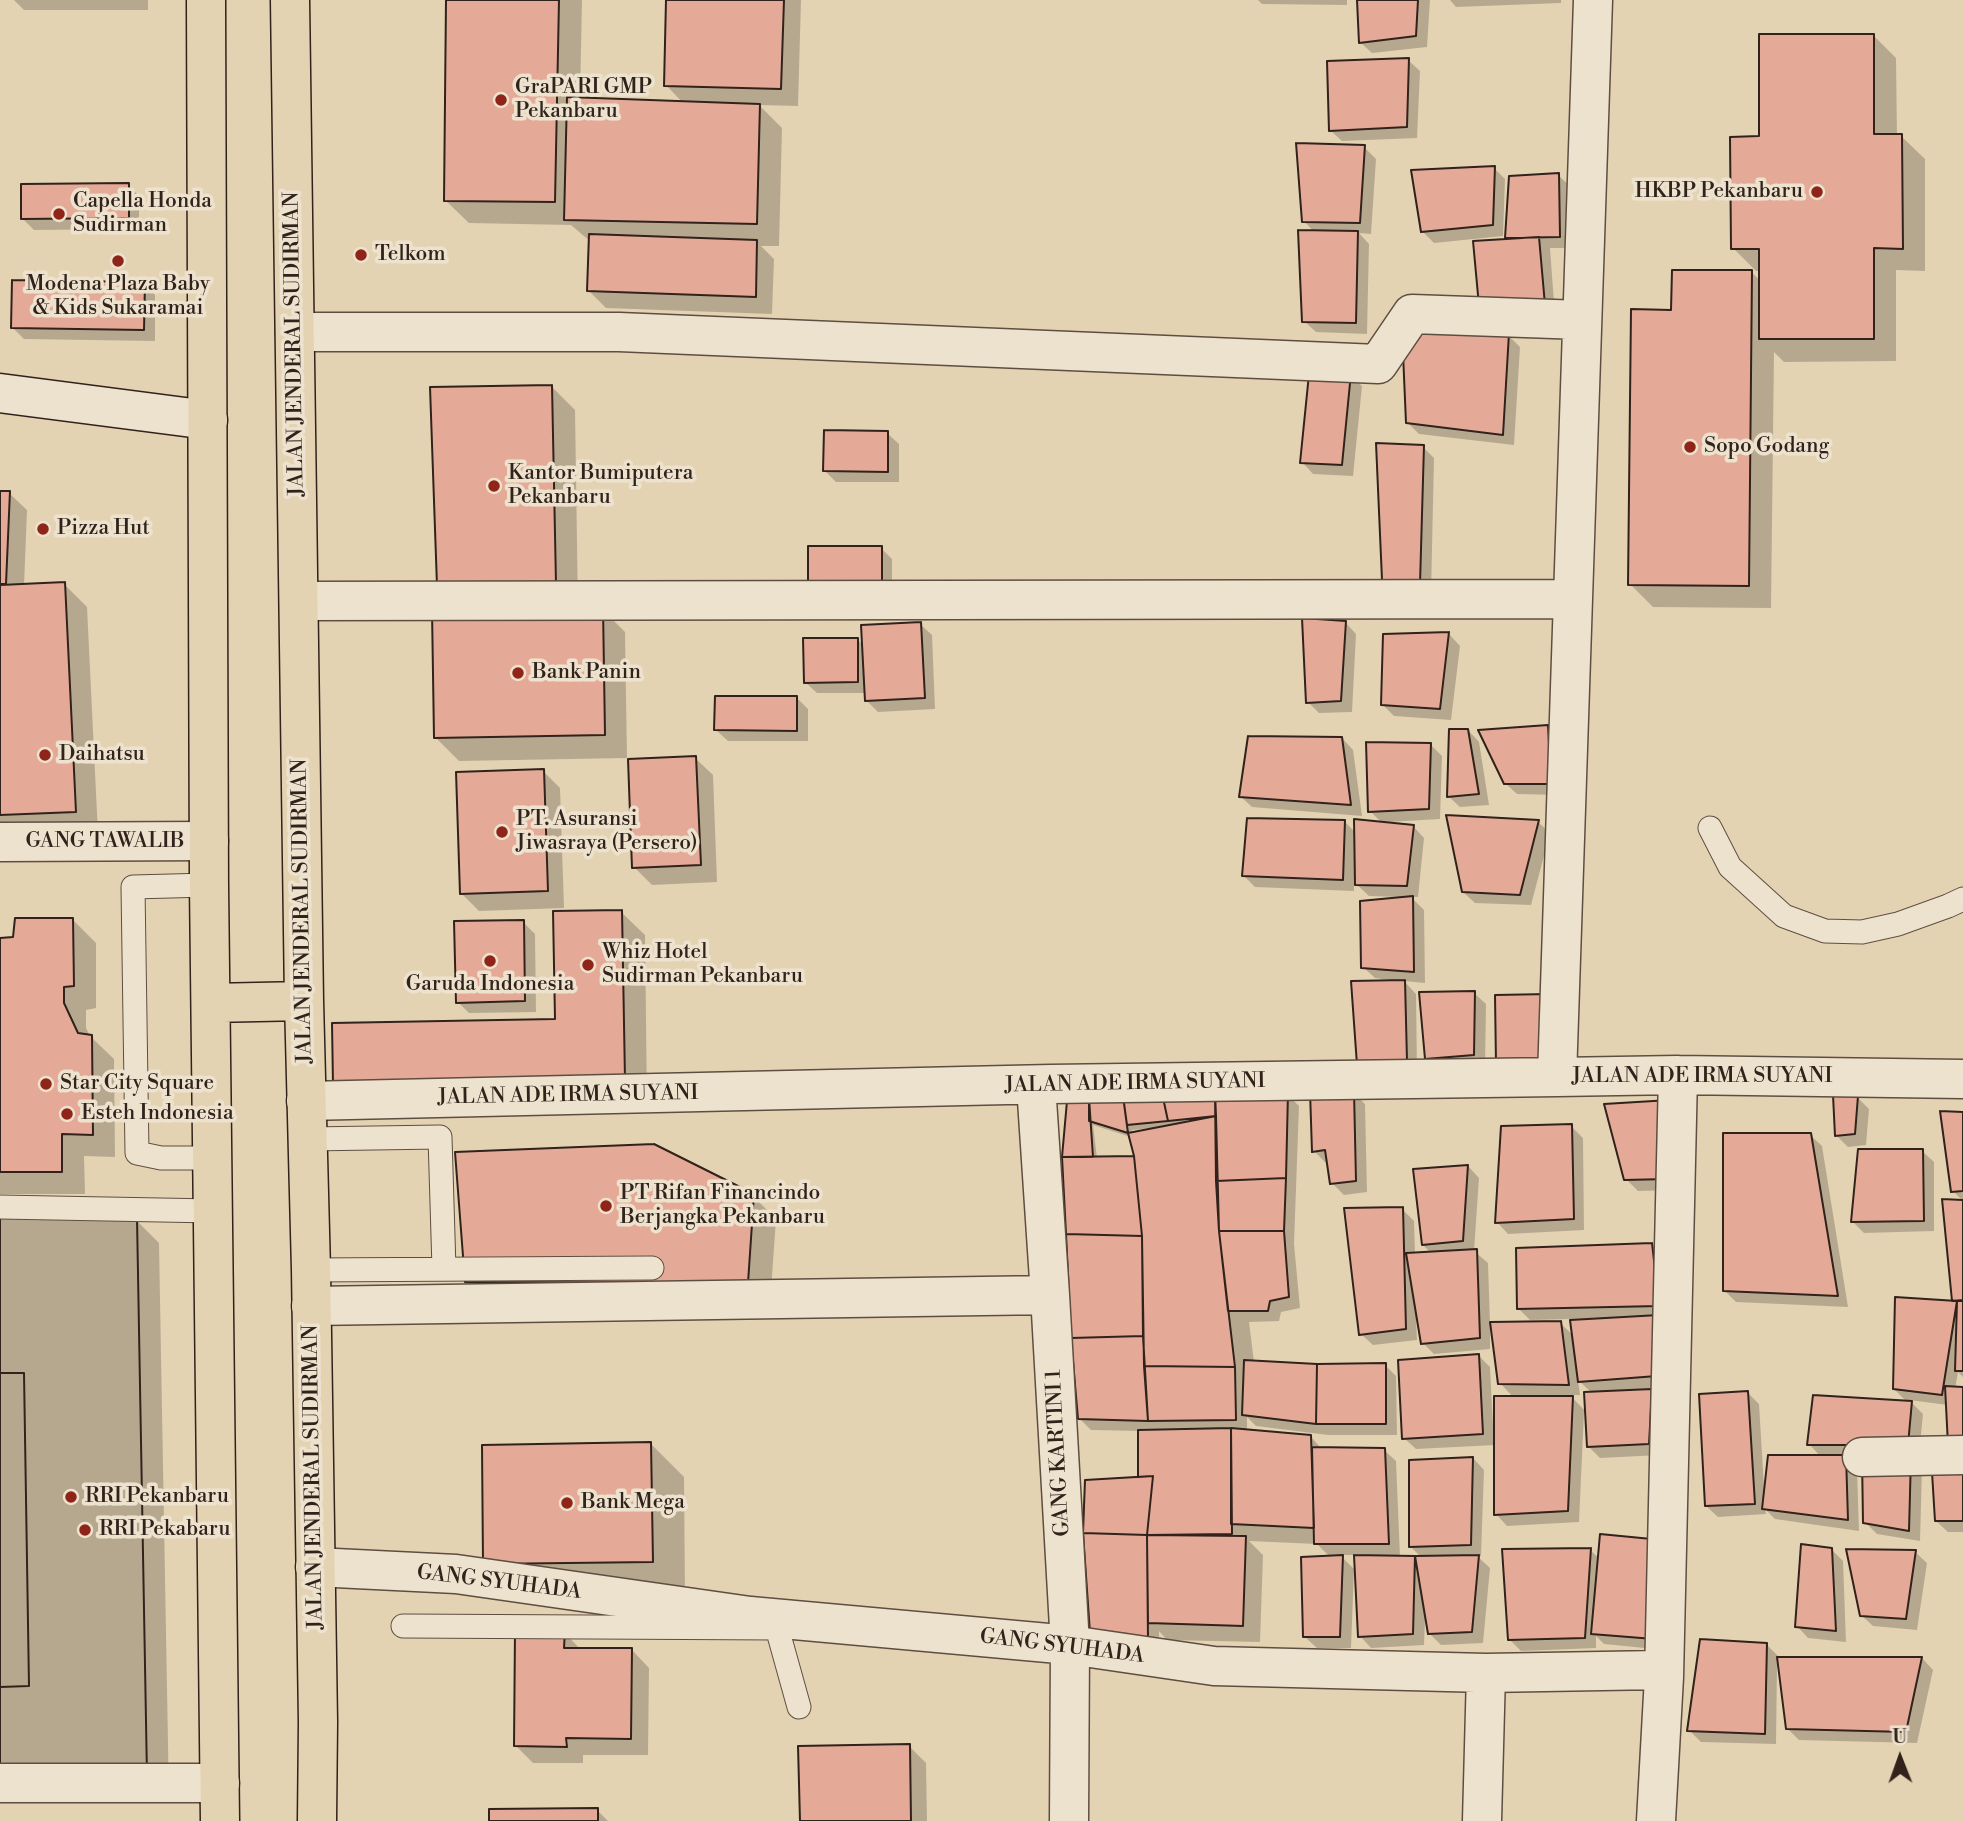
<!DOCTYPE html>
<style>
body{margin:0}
#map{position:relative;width:1963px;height:1821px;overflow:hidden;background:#e4d3b3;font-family:"Libre Bodoni",serif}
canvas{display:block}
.north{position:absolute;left:1865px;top:1723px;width:70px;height:70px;-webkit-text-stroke:5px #ede2ce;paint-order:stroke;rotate:359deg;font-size:19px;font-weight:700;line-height:28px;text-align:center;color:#31221b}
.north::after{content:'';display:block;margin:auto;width:24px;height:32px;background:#31221b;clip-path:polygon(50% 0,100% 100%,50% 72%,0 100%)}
</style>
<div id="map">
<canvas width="1963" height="1821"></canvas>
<div class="north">U</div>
</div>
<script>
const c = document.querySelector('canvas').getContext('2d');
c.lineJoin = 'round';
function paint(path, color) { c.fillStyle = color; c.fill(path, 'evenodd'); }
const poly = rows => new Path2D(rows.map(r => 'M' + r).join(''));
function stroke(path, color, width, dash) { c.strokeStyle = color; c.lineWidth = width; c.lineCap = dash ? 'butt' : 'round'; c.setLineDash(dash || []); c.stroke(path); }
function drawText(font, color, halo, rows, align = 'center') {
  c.font = font + ' "Libre Bodoni",serif'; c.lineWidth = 7; c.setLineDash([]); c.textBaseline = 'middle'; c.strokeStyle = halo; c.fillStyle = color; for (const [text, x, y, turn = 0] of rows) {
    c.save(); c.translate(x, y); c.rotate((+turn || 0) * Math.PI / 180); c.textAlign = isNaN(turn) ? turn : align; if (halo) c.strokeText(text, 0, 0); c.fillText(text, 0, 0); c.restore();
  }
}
const shadow = poly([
 [14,0,148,0,148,10,24,10],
 [448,0,582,0,580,99,683,103,666,85,667,0,801,0,798,106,759,105,782,128,779,246,761,246,774,259,772,314,606,308,589,291,591,242,571,225,469,223,445,200],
 [1258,0,1347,0,1347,5,1262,4],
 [1359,0,1430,0,1427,47,1372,53,1360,42],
 [1450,0,1561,0,1561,3,1456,7],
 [1873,35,1896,58,1897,136,1901,136,1925,159,1925,271,1896,270,1896,361,1784,362,1774,352,1771,608,1653,607,1630,584,1673,311,1751,272,1761,281,1761,271,1756,271,1733,248,1760,138],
 [1408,60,1420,71,1417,138,1342,141,1330,130],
 [1364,147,1376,159,1371,234,1359,233,1369,244,1367,334,1316,332,1304,321,1314,232,1304,221],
 [1494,168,1505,179,1503,236,1434,243,1422,231],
 [1558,175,1570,186,1571,248,1550,248,1555,316,1506,244,1511,178],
 [128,185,139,196,139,229,34,230,23,219],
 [144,284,155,295,155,341,24,339,13,328],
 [1508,335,1520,347,1514,445,1419,434,1408,423],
 [1350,374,1362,386,1353,476,1313,474,1302,462],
 [552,387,575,410,578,609,602,609,625,632,627,758,459,761,436,738],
 [887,433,899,444,899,482,836,482,825,471],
 [1423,447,1434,458,1431,594,1395,591],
 [0,493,9,493,27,510,24,586,64,584,87,607,98,834,0,839],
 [881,548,892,559,892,602,809,590],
 [1345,622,1356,634,1352,712,1319,713,1308,702],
 [920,624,932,635,935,709,878,712,867,701,866,693,817,693,805,682,857,639,864,646],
 [1449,634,1460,646,1451,720,1394,716,1382,704],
 [797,698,808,709,808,741,728,741,716,730],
 [1547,726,1558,738,1561,795,1517,794,1505,783],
 [1468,730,1479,742,1489,805,1460,807,1448,796],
 [1342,738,1353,750,1362,816,1252,807,1240,796],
 [1430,744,1442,756,1440,819,1388,822,1388,824,1413,826,1424,838,1418,897,1411,897,1424,910,1425,983,1404,981,1416,994,1417,1072,1370,1076,1389,980,1375,978,1363,967,1398,897,1369,896,1354,882,1354,891,1255,887,1244,876,1344,821,1356,833,1383,824,1370,811],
 [695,758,713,775,717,882,652,885,634,867],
 [543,771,560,788,564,908,479,911,461,893],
 [1538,822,1550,833,1531,905,1475,903,1463,892],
 [621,912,645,935,647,1103,556,1021],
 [73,920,96,943,96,1008,86,1010,86,1028,90,1036,114,1059,115,1157,84,1156,85,1194,0,1194,0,939,15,939],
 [523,922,535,934,536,1012,469,1013,458,1002],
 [1474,993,1486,1004,1485,1066,1438,1069,1426,1058],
 [1353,1092,1365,1104,1367,1192,1344,1195,1332,1183,1329,1162,1326,1163,1314,1151],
 [1287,1094,1299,1106,1294,1244,1300,1308,1281,1312,1279,1321,1249,1322,1254,1362,1317,1366,1385,1365,1396,1376,1397,1435,1328,1435,1256,1426,1247,1417,1247,1431,1310,1436,1322,1449,1384,1450,1396,1461,1400,1557,1421,1557,1411,1547,1473,1458,1484,1470,1481,1556,1477,1556,1490,1568,1483,1643,1441,1645,1429,1633,1427,1618,1425,1619,1424,1645,1371,1648,1360,1636,1355,1555,1340,1555,1354,1569,1351,1648,1317,1648,1305,1637,1330,1557,1317,1544,1249,1541,1263,1555,1260,1642,1167,1640,1159,1631,1159,1651,1104,1644,1140,1479,1139,1431,1091,1430,1079,1418,1069,1102],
 [1093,1125,1131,1137,1136,1158,1097,1158],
 [1151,1128,1151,1131,1132,1134,1132,1130],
 [1858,1098,1869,1109,1866,1145,1848,1147,1836,1135],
 [1669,1102,1679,1190,1638,1191,1626,1179],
 [1963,1114,1963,1377,1958,1372,1955,1389,1963,1389,1948,1405,1909,1400,1923,1414,1919,1455,1922,1469,1920,1541,1877,1534,1865,1522,1864,1456,1857,1469,1859,1531,1775,1519,1765,1509,1766,1514,1718,1517,1706,1506,1748,1393,1759,1404,1764,1487,1821,1457,1809,1444,1908,1403,1894,1389,1954,1303,1944,1200,1963,1201,1953,1191],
 [1571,1126,1583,1138,1584,1230,1508,1234,1497,1222],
 [1810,1135,1822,1146,1848,1307,1736,1302,1725,1291],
 [1922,1151,1934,1162,1934,1231,1864,1233,1853,1222],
 [1468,1166,1479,1178,1474,1251,1488,1263,1490,1324,1560,1323,1574,1336,1572,1319,1530,1320,1518,1308,1651,1244,1663,1256,1668,1387,1649,1388,1663,1402,1660,1455,1600,1458,1588,1446,1592,1393,1578,1380,1580,1395,1570,1395,1586,1412,1584,1412,1579,1522,1507,1526,1496,1514,1496,1445,1416,1449,1404,1438,1478,1355,1490,1367,1493,1426,1496,1426,1514,1398,1500,1383,1493,1329,1490,1330,1490,1349,1434,1354,1423,1343,1419,1318,1416,1318,1417,1340,1373,1345,1361,1334,1402,1209,1414,1221,1415,1255,1432,1254,1423,1245],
 [753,1196,776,1219,770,1305,490,1305,467,1282],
 [0,1219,136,1220,159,1243,169,1799,0,1799],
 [651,1444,684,1477,685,1594,485,1563],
 [1963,1457,1963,1532,1948,1532,1936,1521],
 [1831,1549,1843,1561,1846,1642,1808,1638,1797,1626],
 [1590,1550,1600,1559,1665,1650,1604,1644,1596,1636,1596,1648,1521,1651,1509,1639],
 [1915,1552,1927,1563,1917,1630,1873,1626,1861,1615],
 [564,1632,581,1650,632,1650,649,1668,648,1755,583,1755,583,1763,533,1763,516,1746],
 [1766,1644,1778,1656,1778,1659,1922,1658,1933,1670,1917,1743,1799,1740,1788,1729,1780,1666,1777,1666,1776,1744,1701,1742,1689,1730],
 [909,1746,926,1763,927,1821,801,1821],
 [597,1810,608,1821,491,1821]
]);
const building = poly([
 [446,0,559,0,555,202,444,201,446,0],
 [666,0,784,0,781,89,664,86,666,0],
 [1357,0,1418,0,1416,36,1359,43,1357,0],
 [1759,34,1874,34,1874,134,1902,134,1903,249,1874,248,1874,339,1759,339,1759,249,1731,249,1730,137,1759,136,1759,34],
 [1409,58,1407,127,1329,131,1327,61,1409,58],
 [567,97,760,104,757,224,564,220,567,97],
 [1296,143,1365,145,1360,223,1302,222,1296,143],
 [1495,166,1493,225,1421,232,1411,170,1495,166],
 [1559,173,1560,237,1505,238,1509,176,1559,173],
 [129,183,129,218,21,219,21,184,129,183],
 [1298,230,1358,231,1356,323,1302,322,1298,230],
 [589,234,757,240,756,297,587,291,589,234],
 [1539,237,1545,305,1479,306,1473,241,1539,237],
 [1672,270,1752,270,1749,586,1628,585,1631,309,1671,310,1672,270],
 [12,280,145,282,144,330,11,328,12,280],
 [1402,330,1509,333,1503,435,1406,423,1402,330],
 [1351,373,1342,465,1300,463,1309,374,1351,373],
 [552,385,556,584,437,586,430,387,552,385],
 [824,430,888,431,888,472,823,471,824,430],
 [1376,443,1424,445,1420,584,1382,580,1376,443],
 [0,491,10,491,6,584,0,584,0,491],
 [808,546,882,546,882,591,808,591,808,546],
 [65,582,76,812,0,815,0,585,65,582],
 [603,607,605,735,434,738,432,610,603,607],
 [1302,618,1346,621,1341,701,1306,703,1302,618],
 [921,622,925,698,865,701,861,625,921,622],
 [1449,632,1440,709,1381,705,1383,634,1449,632],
 [803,638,858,638,858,682,804,683,803,638],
 [715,696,797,696,797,731,714,730,715,696],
 [1548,725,1551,784,1504,784,1478,730,1548,725],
 [1449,729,1468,729,1479,794,1447,797,1449,729],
 [1248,736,1342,737,1351,805,1239,797,1248,736],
 [1366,742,1431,743,1429,809,1368,812,1366,742],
 [696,756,701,865,632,868,628,759,696,756],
 [544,769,548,891,460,894,456,772,544,769],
 [1446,815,1539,820,1520,895,1462,892,1446,815],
 [1247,818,1345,820,1343,880,1242,876,1247,818],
 [1354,819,1414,825,1407,886,1355,885,1354,819],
 [1413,896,1414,972,1361,968,1360,901,1413,896],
 [622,910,625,1080,333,1085,332,1023,555,1019,553,911,622,910],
 [15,918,73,918,74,986,64,987,64,1003,78,1033,92,1035,93,1135,62,1134,62,1172,0,1172,0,938,13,937,15,918],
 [524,920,525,1001,456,1003,454,921,524,920],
 [1405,980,1407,1061,1357,1065,1351,981,1405,980],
 [1475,991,1474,1055,1425,1059,1419,992,1475,991],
 [1549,994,1550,1063,1496,1064,1495,995,1549,994],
 [1310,1091,1354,1091,1356,1181,1330,1184,1325,1150,1312,1152,1310,1091],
 [1288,1092,1286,1178,1216,1181,1215,1093,1288,1092],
 [1162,1093,1168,1121,1127,1125,1123,1096,1162,1093],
 [1162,1093,1215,1093,1216,1116,1168,1121,1162,1093],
 [1833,1095,1858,1096,1855,1134,1835,1136,1833,1095],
 [1123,1096,1128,1133,1089,1121,1089,1098,1123,1096],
 [1089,1098,1093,1157,1062,1157,1067,1101,1089,1098],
 [1670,1100,1668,1179,1624,1180,1604,1104,1670,1100],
 [1940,1111,1963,1112,1963,1191,1951,1192,1940,1111],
 [1216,1116,1219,1231,1235,1367,1144,1366,1142,1236,1134,1156,1128,1133,1216,1116],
 [1572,1124,1574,1219,1495,1223,1501,1126,1572,1124],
 [1723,1133,1811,1133,1838,1296,1723,1291,1723,1133],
 [654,1144,754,1194,748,1283,465,1282,455,1152,654,1144],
 [1858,1149,1923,1149,1924,1221,1851,1222,1858,1149],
 [1134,1156,1142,1236,1066,1234,1062,1157,1134,1156],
 [1468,1165,1463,1241,1422,1245,1413,1169,1468,1165],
 [1286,1178,1284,1231,1219,1231,1216,1181,1286,1178],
 [1942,1199,1963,1200,1963,1300,1952,1301,1942,1199],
 [1403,1207,1406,1329,1359,1335,1344,1208,1403,1207],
 [0,1218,137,1218,147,1777,0,1777,0,1687,29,1686,24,1373,0,1373,0,1218],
 [0,1218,137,1218,147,1777,0,1777,0,1218],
 [1219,1231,1284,1231,1289,1297,1270,1301,1268,1311,1228,1311,1219,1231],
 [1066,1234,1142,1236,1143,1336,1071,1338,1066,1234],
 [1652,1243,1659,1306,1517,1309,1516,1248,1652,1243],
 [1477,1249,1480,1338,1421,1344,1406,1253,1477,1249],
 [1895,1297,1957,1301,1942,1395,1893,1389,1895,1297],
 [1957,1301,1963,1301,1963,1371,1955,1371,1957,1301],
 [1659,1315,1657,1376,1578,1382,1570,1320,1659,1315],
 [1561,1321,1569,1385,1498,1384,1490,1322,1561,1321],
 [1143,1336,1148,1421,1078,1419,1071,1338,1143,1336],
 [1479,1354,1483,1434,1402,1439,1398,1360,1479,1354],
 [1244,1360,1317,1364,1316,1424,1242,1415,1244,1360],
 [1386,1363,1386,1424,1316,1424,1317,1364,1386,1363],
 [1144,1366,1235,1367,1236,1420,1148,1421,1144,1366],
 [0,1373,24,1373,29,1686,0,1687,0,1373],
 [1945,1386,1963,1387,1963,1445,1948,1445,1945,1386],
 [1652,1389,1649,1444,1587,1447,1584,1392,1652,1389],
 [1748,1391,1755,1504,1705,1506,1699,1394,1748,1391],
 [1813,1395,1912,1401,1908,1445,1807,1445,1813,1395],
 [1494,1396,1573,1396,1568,1511,1494,1515,1494,1396],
 [1231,1428,1232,1534,1147,1535,1153,1476,1138,1477,1138,1430,1231,1428],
 [1231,1428,1311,1435,1314,1528,1231,1524,1231,1428],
 [651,1442,653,1562,483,1564,482,1445,651,1442],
 [1312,1447,1385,1448,1389,1544,1314,1544,1312,1447],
 [1768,1455,1846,1455,1848,1520,1762,1509,1768,1455],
 [1963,1455,1963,1521,1935,1521,1931,1456,1963,1455],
 [1911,1456,1909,1531,1863,1523,1862,1457,1911,1456],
 [1473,1457,1471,1545,1409,1547,1409,1460,1473,1457],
 [1153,1476,1147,1535,1083,1533,1085,1480,1153,1476],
 [1083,1533,1147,1535,1148,1640,1090,1633,1083,1533],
 [1600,1534,1662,1540,1654,1639,1591,1634,1600,1534],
 [1147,1535,1246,1536,1243,1626,1148,1623,1147,1535],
 [1801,1544,1832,1548,1836,1631,1795,1627,1801,1544],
 [1591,1548,1585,1638,1508,1640,1502,1549,1591,1548],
 [1846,1549,1916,1550,1906,1619,1860,1616,1846,1549],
 [1343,1555,1340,1637,1303,1637,1301,1557,1343,1555],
 [1354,1555,1415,1556,1413,1634,1358,1637,1354,1555],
 [1479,1555,1472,1632,1428,1634,1415,1556,1479,1555],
 [515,1630,565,1630,564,1648,632,1648,631,1739,566,1738,567,1747,514,1746,515,1630],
 [1700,1639,1767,1643,1765,1734,1687,1731,1700,1639],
 [1777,1657,1922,1657,1906,1732,1786,1729,1777,1657],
 [910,1744,911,1821,800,1821,798,1746,910,1744],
 [598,1808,598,1821,489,1821,489,1809,598,1808]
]);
const lane = poly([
 [1710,828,1730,867,1784,916,1825,931,1862,932,1898,924,1948,906,1963,899],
 [209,885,133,887,137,1153,161,1158,213,1158],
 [308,1139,440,1137,444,1269],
 [0,1207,214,1211],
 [311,1270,652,1268],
 [403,1626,777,1628,799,1707]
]);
const street = poly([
 [295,332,619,332,1378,364,1412,314,1582,320],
 [299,601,1573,599],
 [0,842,209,841],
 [1557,1077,1593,0],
 [1036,1085,1050,1295,1070,1645,1069,1821],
 [306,1101,1051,1084,1557,1077,1678,1075,1963,1079],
 [311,1306,1050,1295],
 [1862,1457,1963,1455],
 [315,1567,456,1574,750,1616,1070,1645,1214,1666,1486,1673,1659,1670,1664,1677,1656,1821],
 [1664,1677,1678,1075],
 [0,1783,220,1783],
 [1482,1821,1486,1673]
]);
const secondary = poly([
 [0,393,208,420]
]);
const primary = poly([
 [206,0,209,885,220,1821],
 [290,0,304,1001,311,1270,318,1722,317,1821],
 [211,1003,304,1001]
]);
const markers = [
 [501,100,7,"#8f2418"],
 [1817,192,7,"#8f2418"],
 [59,214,7,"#8f2418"],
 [361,255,7,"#8f2418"],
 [118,261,7,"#8f2418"],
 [1690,447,7,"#8f2418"],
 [494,486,7,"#8f2418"],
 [43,529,7,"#8f2418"],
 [518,673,7,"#8f2418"],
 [45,755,7,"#8f2418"],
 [502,832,7,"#8f2418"],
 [490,961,7,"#8f2418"],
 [588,965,7,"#8f2418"],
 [46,1084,7,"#8f2418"],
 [67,1114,7,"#8f2418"],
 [606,1206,7,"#8f2418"],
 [71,1497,7,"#8f2418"],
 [567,1503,7,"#8f2418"],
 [85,1530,7,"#8f2418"]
];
const poiNames = [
 ["GraPARI GMP",515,88],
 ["Pekanbaru",515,112],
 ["HKBP Pekanbaru",1803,192,"right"],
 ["Capella Honda",73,202],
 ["Sudirman",73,226],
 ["Telkom",375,255],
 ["Modena Plaza Baby",118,285,"center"],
 ["& Kids Sukaramai",118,309,"center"],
 ["Sopo Godang",1704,447],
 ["Kantor Bumiputera",508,474],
 ["Pekanbaru",508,498],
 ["Pizza Hut",57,529],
 ["Bank Panin",532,673],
 ["Daihatsu",59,755],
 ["PT. Asuransi",516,820],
 ["Jiwasraya (Persero)",516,844],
 ["Whiz Hotel",602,953],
 ["Sudirman Pekanbaru",602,977],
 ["Garuda Indonesia",490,985,"center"],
 ["Star City Square",60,1084],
 ["Esteh Indonesia",81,1114],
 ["PT Rifan Financindo",620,1194],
 ["Berjangka Pekanbaru",620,1218],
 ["RRI Pekanbaru",85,1497],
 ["Bank Mega",581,1503],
 ["RRI Pekabaru",99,1530]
];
const streetNames = [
 ["JALAN JENDERAL SUDIRMAN",295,344,-91],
 ["GANG TAWALIB",105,842],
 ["JALAN JENDERAL SUDIRMAN",303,911,-91],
 ["JALAN ADE IRMA SUYANI",1702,1077],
 ["JALAN ADE IRMA SUYANI",1135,1084,-1],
 ["JALAN ADE IRMA SUYANI",568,1096,-1],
 ["GANG KARTINI 1",1059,1453,-93],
 ["JALAN JENDERAL SUDIRMAN",314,1477,-91],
 ["GANG SYUHADA",499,1583,7],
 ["GANG SYUHADA",1062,1647,7]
];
paint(shadow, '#0003');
paint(building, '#e5aa97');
stroke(building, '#31221b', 2);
stroke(lane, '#5e4e41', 25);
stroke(street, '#5e4e41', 41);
stroke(secondary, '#31221b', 41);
stroke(primary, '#31221b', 41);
stroke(lane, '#ede2ce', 23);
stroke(street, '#ede2ce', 38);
stroke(secondary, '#ede2ce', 38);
stroke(primary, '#e4d3b3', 38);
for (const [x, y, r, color] of markers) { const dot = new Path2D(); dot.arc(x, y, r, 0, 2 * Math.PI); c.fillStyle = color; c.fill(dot); stroke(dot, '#ede2ce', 2.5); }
drawText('21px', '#31221b', '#ede2ce', poiNames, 'left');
drawText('21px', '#31221b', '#ede2ce', streetNames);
</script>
